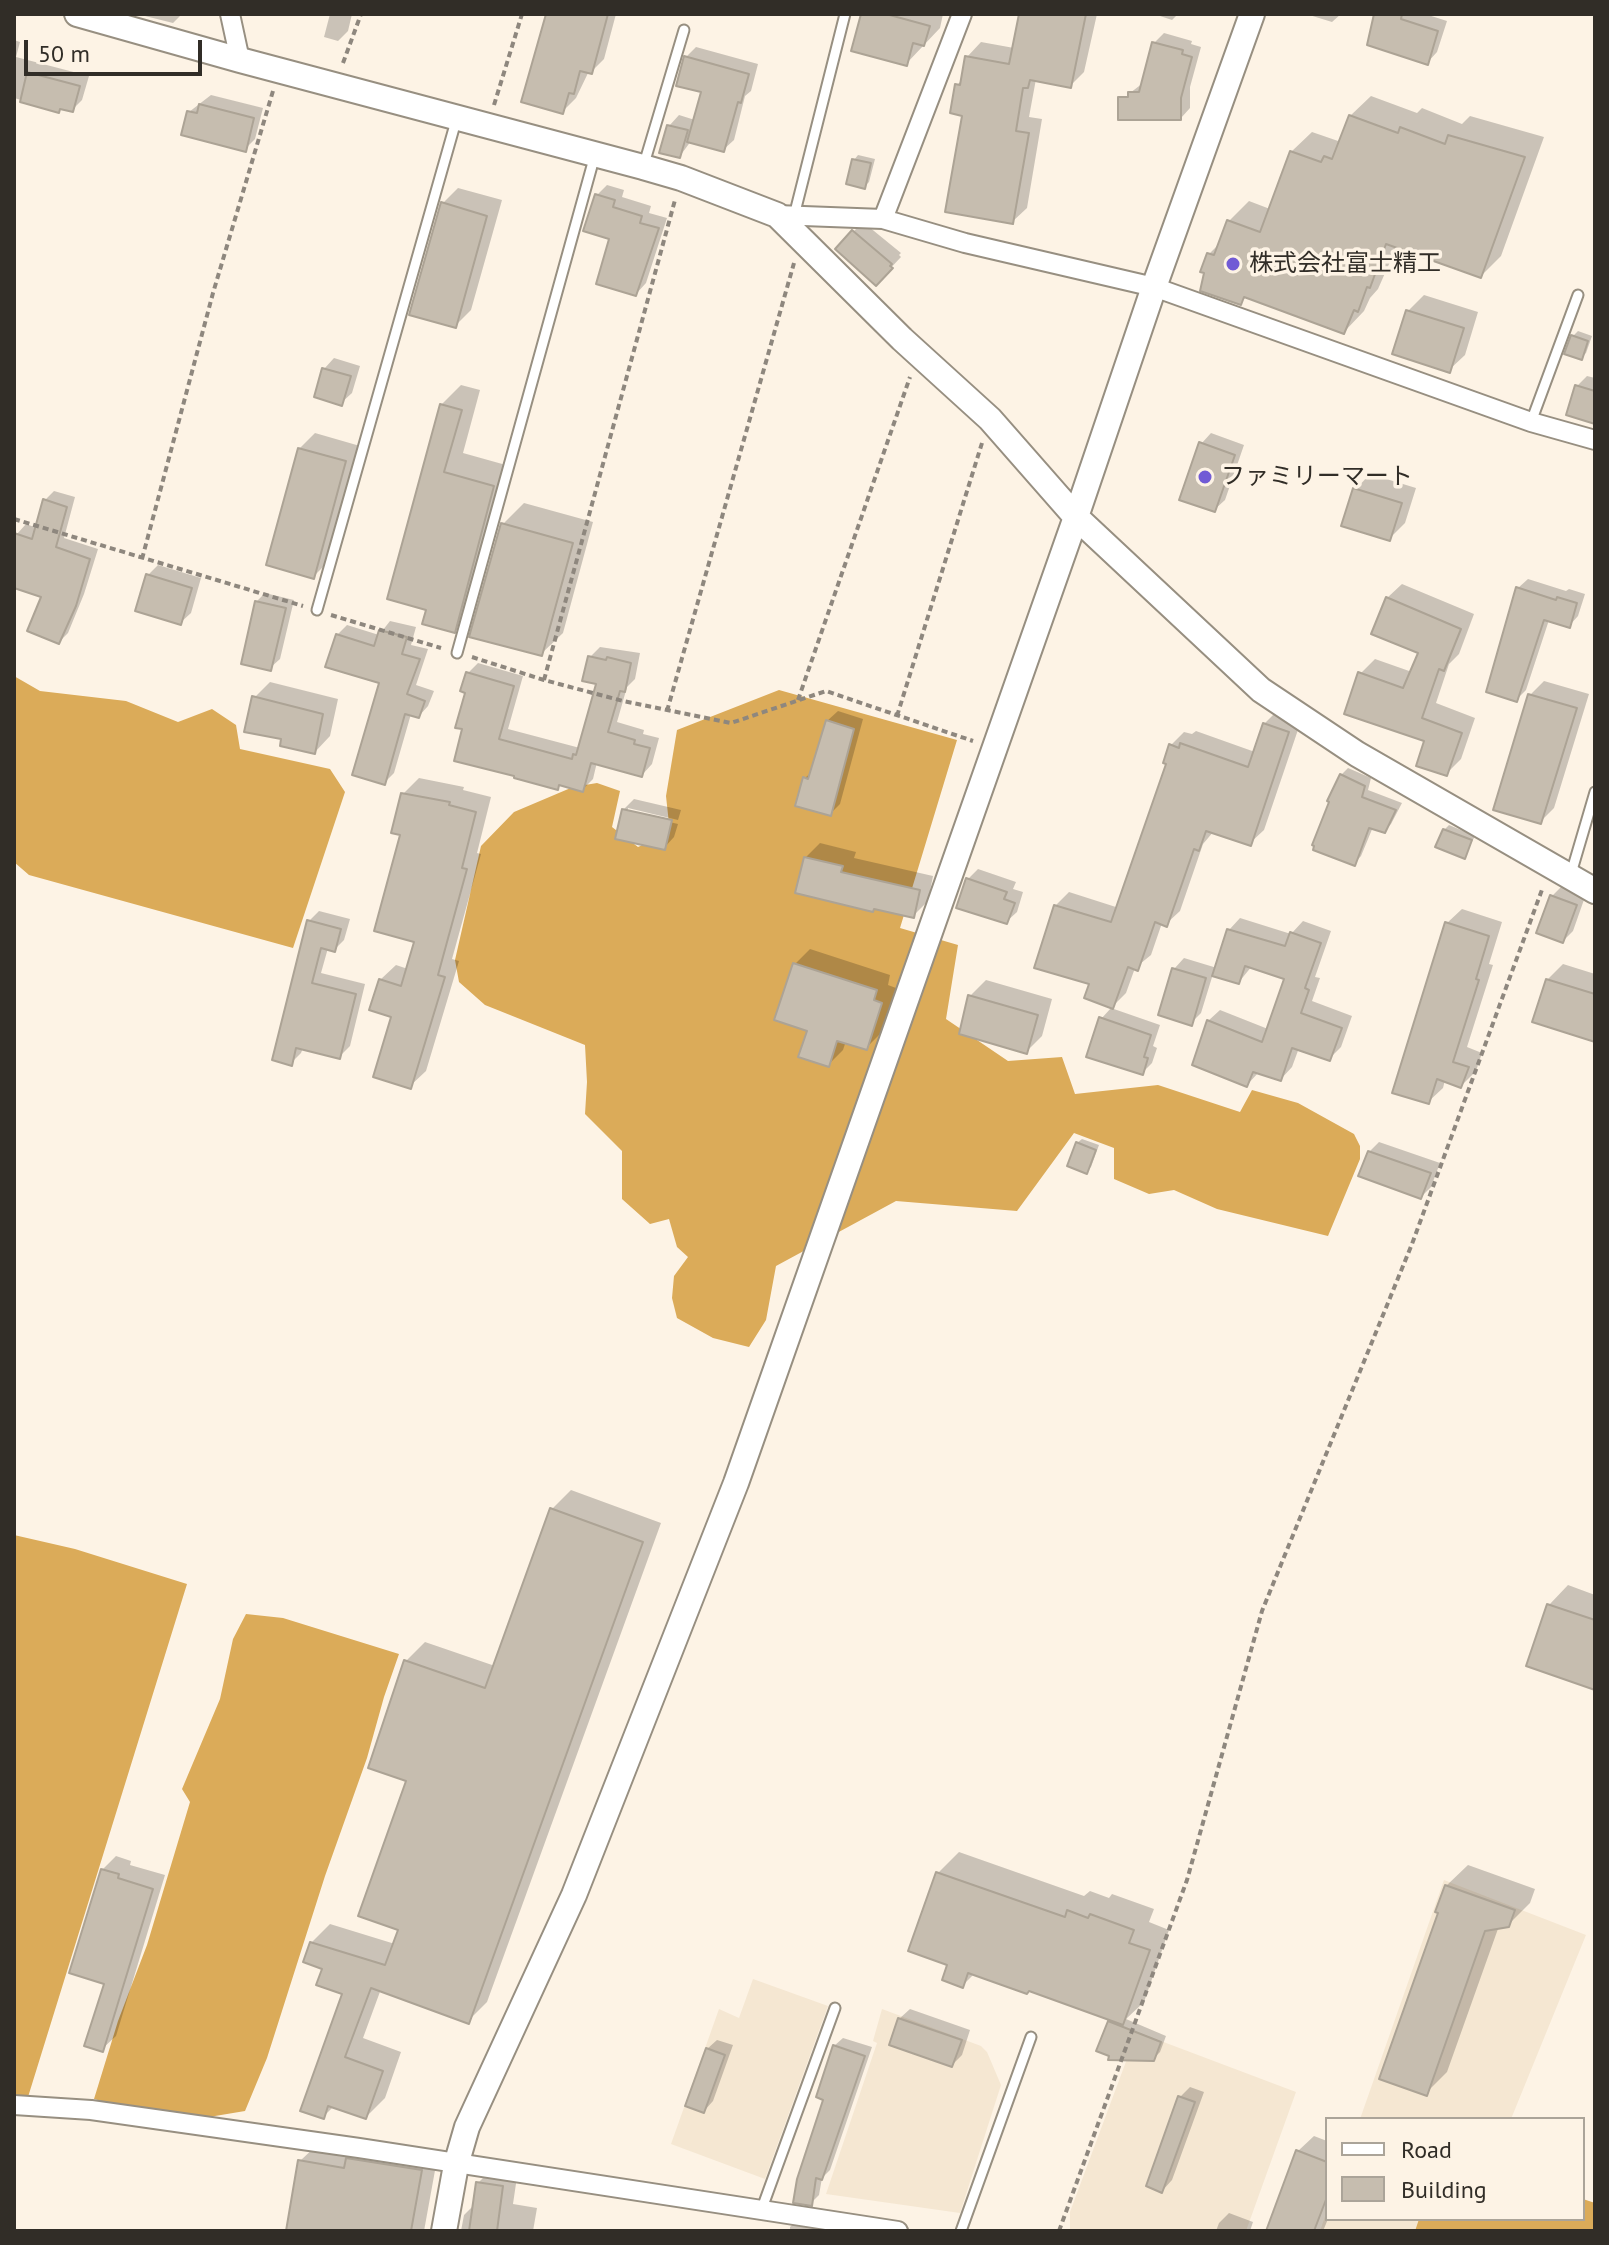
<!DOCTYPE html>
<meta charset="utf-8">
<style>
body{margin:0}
#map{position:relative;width:1609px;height:2245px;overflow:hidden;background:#fdf3e5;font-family:"PT Sans",sans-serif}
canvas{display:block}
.frame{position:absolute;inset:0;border:16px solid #312d27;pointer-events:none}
.legend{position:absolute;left:1325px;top:2117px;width:260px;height:104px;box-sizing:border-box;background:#fdf3e5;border:2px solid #aba499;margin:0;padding:10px 14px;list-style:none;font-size:24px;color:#312d27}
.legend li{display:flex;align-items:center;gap:16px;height:40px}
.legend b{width:40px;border:2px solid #aba499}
.scale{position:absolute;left:24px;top:40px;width:178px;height:36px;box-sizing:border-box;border:4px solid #312d27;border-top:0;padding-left:10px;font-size:24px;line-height:28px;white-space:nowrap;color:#312d27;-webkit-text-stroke:6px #fdf3e5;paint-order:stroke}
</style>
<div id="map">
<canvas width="1609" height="2245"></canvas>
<div class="frame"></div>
<ul class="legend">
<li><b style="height:10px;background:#fff"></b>Road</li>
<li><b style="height:22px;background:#c6bdaf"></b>Building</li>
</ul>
<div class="scale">50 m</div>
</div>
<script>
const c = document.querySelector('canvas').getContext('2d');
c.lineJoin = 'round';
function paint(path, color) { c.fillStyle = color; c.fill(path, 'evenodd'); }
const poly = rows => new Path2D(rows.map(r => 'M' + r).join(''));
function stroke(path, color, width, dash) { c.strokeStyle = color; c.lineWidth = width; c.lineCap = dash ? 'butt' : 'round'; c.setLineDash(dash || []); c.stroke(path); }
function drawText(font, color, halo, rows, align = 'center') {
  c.font = font + ' "PT Sans","Noto Sans JP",sans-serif'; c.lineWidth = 7; c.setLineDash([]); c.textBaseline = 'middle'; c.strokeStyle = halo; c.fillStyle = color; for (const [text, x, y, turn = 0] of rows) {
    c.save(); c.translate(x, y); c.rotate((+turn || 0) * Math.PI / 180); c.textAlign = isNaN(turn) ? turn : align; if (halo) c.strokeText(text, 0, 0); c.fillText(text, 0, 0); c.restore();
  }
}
const built = poly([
 [1444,1880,1586,1935,1511,2119,1360,2119],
 [753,1979,828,2006,765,2179,671,2144,719,2009,739,2018],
 [882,2009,981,2046,987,2052,1001,2085,960,2213,826,2194,877,2043,873,2041],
 [1137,2032,1296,2092,1246,2231,1070,2230,1070,2212],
 [1327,2211,1327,2219,1419,2219,1415,2231,1320,2231]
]);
const forest = poly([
 [14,676,40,691,126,701,178,722,212,709,236,725,240,749,330,769,345,792,293,948,29,875,14,862],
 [779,690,957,740,900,928,958,945,946,1019,1008,1061,1062,1057,1075,1094,1158,1085,1240,1112,1252,1090,1298,1103,1354,1134,1360,1146,1360,1159,1328,1236,1217,1209,1174,1190,1149,1194,1114,1179,1114,1148,1074,1133,1017,1211,896,1201,776,1266,766,1320,749,1347,713,1338,677,1318,672,1298,674,1276,688,1257,677,1247,669,1219,650,1224,622,1199,622,1151,585,1114,587,1082,585,1045,485,1005,459,982,455,960,481,846,514,812,573,787,597,783,620,791,612,827,638,847,670,833,666,796,677,730],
 [14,1535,75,1549,187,1584,28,2097,14,2096],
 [246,1614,283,1618,399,1654,384,1697,367,1758,325,1876,267,2058,245,2111,209,2117,127,2108,94,2099,118,2021,147,1945,190,1802,182,1789,220,1699,233,1639],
 [1583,2199,1595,2203,1595,2231,1415,2231,1419,2219,1583,2219]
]);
const shadow = poly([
 [137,14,182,14,173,23],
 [330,14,352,14,348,31,338,41,324,37],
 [547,14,616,14,604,59,591,72,589,71,576,98,563,111],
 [863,14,943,14,940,28,906,64],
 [1021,14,1097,14,1084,72,1070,86,1036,79,1029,117,1042,119,1027,208,1012,222,965,114,957,85,963,79,967,57,981,42,1014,48],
 [1154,14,1178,14,1172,20],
 [1306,14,1341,14,1332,22],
 [1376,14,1425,14,1447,21,1437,52,1427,63],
 [1164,33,1192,41,1191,44,1201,47,1190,87,1190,108,1181,118,1130,93,1143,83,1154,43],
 [14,40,20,42,16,57,89,76,82,100,72,110,61,108,58,110,14,98],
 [696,47,758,64,751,91,745,96,734,140,723,150,691,141,680,156,669,126,679,115,695,120,703,91,686,57],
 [211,95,263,108,255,139,245,149,189,112],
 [1371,96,1417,113,1422,108,1462,124,1470,116,1544,137,1501,256,1481,276,1397,246,1378,289,1370,298,1364,311,1344,332,1247,296,1240,303,1209,254,1221,242,1229,221,1249,201,1270,209,1291,152,1312,132,1341,142,1350,116],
 [858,155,875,159,869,182,865,186,854,160],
 [607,185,624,190,622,197,651,206,649,213,667,218,646,283,636,294,597,195],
 [458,188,502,200,471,310,455,326,442,204],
 [863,222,901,253,899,255,901,257,886,273,853,232],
 [1424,295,1478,312,1465,355,1449,370,1395,352,1408,311],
 [1578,331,1592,336,1586,353,1581,358,1573,336],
 [334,358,360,366,352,393,341,403,324,369],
 [1587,376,1595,378,1595,422,1577,386],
 [461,385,480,390,463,453,513,467,474,611,454,631,428,609,441,405],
 [315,433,360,446,329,561,313,577,299,449],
 [1211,433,1244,445,1225,500,1214,510,1201,444],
 [1370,474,1416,488,1405,523,1389,539,1355,490],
 [54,491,75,497,64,538,98,549,84,594,68,633,59,642,44,596,14,586,14,542,17,534,26,524,37,528,45,500],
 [524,503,593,522,563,633,541,654,503,524],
 [158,565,201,578,191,613,180,623,148,575],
 [1528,579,1566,591,1569,589,1585,594,1578,616,1569,626,1549,620,1526,690,1516,700,1518,588],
 [1402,584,1474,614,1459,654,1449,664,1436,703,1475,718,1461,759,1446,774,1427,740,1360,674,1375,659,1412,672,1420,652,1387,598],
 [265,593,294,600,280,659,270,668,256,602],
 [390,621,416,627,411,645,428,649,416,685,434,691,428,706,419,716,411,714,394,773,384,783,381,682,337,635,347,625,379,635],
 [600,647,640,653,635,679,627,687,617,722,644,730,643,734,659,738,652,764,642,775,597,762,593,779,583,789,562,784,557,788,464,728,468,673,478,663,523,676,508,729,580,748,598,683,590,657],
 [1544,681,1589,694,1554,808,1540,822,1530,695],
 [270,682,338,699,330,736,315,752,283,738,254,698],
 [1278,710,1302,718,1264,830,1250,843,1214,831,1203,844,1180,911,1166,924,1162,923,1151,955,1135,968,1126,993,1113,1006,1091,983,1055,906,1069,892,1119,908,1168,762,1171,745,1184,732,1192,734,1196,731,1255,752,1264,724],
 [838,711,863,719,840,804,830,814,805,778,813,771,827,721],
 [1348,768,1371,778,1368,790,1402,803,1391,824,1384,831,1373,827,1361,856,1354,864,1341,775],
 [419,778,464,787,463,790,491,797,477,853,481,854,452,959,459,961,426,1071,410,1086,394,1015,380,980,396,965,408,969,417,941,402,834,403,794],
 [634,799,681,810,678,820,628,808,628,812,678,824,674,837,664,848,623,810],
 [1449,825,1475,836,1464,857,1444,830],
 [820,843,856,852,854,858,933,876,928,901,913,916,805,858],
 [978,869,1016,882,1013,889,1023,892,1017,912,1006,922,968,879],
 [1562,886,1586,894,1573,931,1563,941,1552,896],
 [1462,909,1502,922,1489,964,1493,965,1467,1047,1482,1053,1476,1071,1461,1086,1445,1080,1443,1088,1428,1102,1447,923],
 [319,911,350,919,344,940,334,950,328,948,321,973,365,984,350,1046,340,1056,303,1048,301,1053,291,1063,309,921],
 [1240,918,1291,934,1303,921,1331,931,1315,977,1320,978,1312,1001,1352,1016,1341,1047,1329,1059,1299,1048,1292,1067,1281,1079,1258,1073,1247,1085,1208,1021,1220,1010,1268,1029,1286,977,1252,966,1239,982,1213,974,1201,1013,1191,1023,1161,1014,1174,969,1184,958,1217,968,1229,930],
 [810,949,890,975,888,985,896,988,881,1033,866,1048,846,1041,843,1050,828,1065,809,1029,795,964],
 [1563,964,1595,974,1595,1040,1547,980],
 [986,980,1052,999,1042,1036,1026,1052,970,996],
 [1111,1008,1160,1025,1153,1046,1157,1048,1152,1063,1142,1073,1101,1019],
 [1082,1139,1099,1145,1091,1167,1086,1171,1077,1143],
 [1379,1142,1440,1163,1431,1187,1421,1197,1369,1152],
 [571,1490,661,1523,487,2002,468,2021,381,1989,363,2038,401,2052,385,2098,366,2117,334,2106,323,2117,344,1993,324,1967,311,1943,330,1924,395,1944,400,1929,409,1779,406,1661,425,1642,495,1666,552,1509],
 [1568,1585,1595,1595,1595,1688,1549,1605],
 [959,1852,1084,1896,1090,1891,1109,1898,1112,1894,1154,1909,1149,1922,1169,1930,1144,2002,1126,2019,1166,2036,1160,2052,1153,2059,1109,2022,1112,2019,1030,1989,975,1973,963,1985,950,1964,938,1873],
 [116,1856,131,1861,130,1865,165,1875,116,2036,102,2049,106,1982,102,1870],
 [1468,1865,1535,1889,1530,1903,1508,1925,1499,1926,1447,2072,1426,2093,1440,1912,1446,1886],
 [910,2009,970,2030,962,2055,952,2065,899,2019],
 [843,2038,872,2047,830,2170,822,2178,819,2195,811,2203,834,2046],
 [717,2040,733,2045,713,2101,704,2111,707,2049],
 [1190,2087,1204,2092,1172,2180,1162,2191,1180,2097],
 [1314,2136,1327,2141,1328,2219,1323,2231,1269,2231,1298,2151],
 [318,2144,438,2154,424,2231,288,2231,300,2161],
 [494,2167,518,2170,513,2204,537,2208,533,2231,461,2231,464,2215,475,2204,478,2183],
 [806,2211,860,2231,790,2231,790,2227],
 [1229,2213,1253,2222,1250,2231,1216,2231,1219,2223]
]);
const building = poly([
 [546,14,608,14,592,74,580,71,574,94,569,93,563,114,521,102,546,14],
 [861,14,886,14,930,26,924,46,913,43,907,66,851,51,861,14],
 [1019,14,1086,14,1071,88,1030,80,1028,88,1023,88,1016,131,1029,133,1013,224,945,212,962,116,950,113,955,84,960,85,965,56,1009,64,1019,14],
 [1374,14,1402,14,1401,19,1438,31,1428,65,1367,45,1374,14],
 [1152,42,1183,50,1182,54,1192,57,1181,98,1181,120,1118,120,1118,97,1128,97,1128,92,1139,92,1152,42],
 [684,56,749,74,741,103,738,102,724,152,687,142,701,92,676,86,684,56],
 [27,72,80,86,73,112,60,109,59,113,20,102,27,72],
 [199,104,254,118,246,152,181,135,187,111,197,113,199,104],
 [1349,115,1398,133,1400,127,1445,144,1448,135,1525,157,1481,278,1386,244,1370,288,1367,287,1358,312,1354,310,1344,334,1244,297,1241,305,1200,291,1204,273,1200,272,1207,253,1214,255,1227,220,1260,232,1290,151,1321,162,1324,156,1332,159,1349,115],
 [667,125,688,130,680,158,659,153,667,125],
 [852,159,871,163,865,189,846,184,852,159],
 [595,194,615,200,613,207,642,216,640,223,659,228,636,296,596,284,609,239,583,231,595,194],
 [441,202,487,216,456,328,409,315,441,202],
 [852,230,892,264,890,266,893,268,876,286,835,249,852,230],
 [1406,310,1464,328,1450,373,1392,354,1406,310],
 [1571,335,1588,341,1582,360,1564,354,1571,335],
 [322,368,351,376,342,406,314,397,322,368],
 [1575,385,1595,391,1595,424,1566,415,1575,385],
 [440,404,462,410,444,472,494,486,455,633,422,624,426,610,387,599,440,404],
 [1199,442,1235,455,1215,512,1179,500,1199,442],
 [298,448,346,461,314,579,266,565,298,448],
 [1353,488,1402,503,1390,541,1341,526,1353,488],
 [43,499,67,507,56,547,90,559,76,606,59,644,27,631,41,597,14,588,14,533,32,539,43,499],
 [501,523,573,543,542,656,469,637,501,523],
 [146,574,192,588,181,625,135,611,146,574],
 [1516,587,1556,600,1557,597,1577,603,1570,628,1544,620,1517,702,1486,692,1516,587],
 [1386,597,1461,629,1444,671,1439,669,1422,718,1462,733,1447,776,1416,766,1424,741,1344,714,1358,672,1403,688,1418,653,1371,634,1386,597],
 [255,601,286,608,271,671,241,664,255,601],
 [379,630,407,637,402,654,420,659,407,694,425,701,419,718,405,714,385,785,352,775,379,683,325,667,336,634,374,646,379,630],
 [588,656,606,660,607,657,631,663,625,692,620,691,608,732,635,740,634,744,650,748,642,777,591,763,583,792,559,785,558,790,514,778,514,776,454,761,462,729,455,728,465,693,460,691,466,672,514,686,499,739,572,759,573,754,576,755,596,684,582,681,588,656],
 [1528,694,1577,708,1541,824,1493,810,1528,694],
 [252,696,323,714,315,754,280,746,281,739,244,732,252,696],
 [826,720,854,729,831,816,795,806,803,777,808,779,826,720],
 [1263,723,1289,732,1251,846,1206,831,1199,851,1194,849,1167,927,1155,922,1138,971,1128,967,1113,1009,1084,998,1089,984,1034,968,1054,905,1111,922,1166,764,1163,763,1169,744,1179,748,1180,743,1248,767,1263,723],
 [1340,774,1365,786,1362,797,1396,810,1385,833,1369,828,1355,866,1313,850,1314,846,1312,845,1329,802,1327,801,1340,774],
 [401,793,450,802,449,805,476,812,462,868,467,869,438,975,445,977,411,1089,373,1077,391,1017,369,1010,379,979,401,986,414,942,374,931,400,835,391,833,401,793],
 [622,809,672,820,665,850,615,839,622,809],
 [1443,829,1472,840,1465,859,1435,847,1443,829],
 [804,857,843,866,841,872,920,890,914,918,874,909,873,912,795,893,804,857],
 [966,878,1007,892,1004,899,1015,903,1007,924,956,908,966,878],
 [1550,895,1577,905,1563,943,1536,933,1550,895],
 [307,920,341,929,335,952,321,948,312,983,356,994,340,1059,296,1048,292,1066,272,1060,307,920],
 [1445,922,1489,936,1476,979,1479,980,1453,1062,1469,1067,1461,1088,1437,1079,1429,1104,1392,1093,1445,922],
 [1227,929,1285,946,1290,932,1321,943,1305,988,1309,990,1301,1013,1342,1028,1330,1061,1292,1048,1281,1081,1253,1072,1247,1087,1192,1065,1207,1020,1262,1042,1284,979,1245,966,1239,984,1212,976,1227,929],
 [793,963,877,990,874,1000,882,1003,867,1050,837,1041,829,1067,798,1057,807,1031,774,1020,793,963],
 [1172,968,1206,978,1192,1026,1158,1015,1172,968],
 [1546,979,1595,994,1595,1042,1532,1022,1546,979],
 [968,995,1038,1015,1027,1054,959,1034,968,995],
 [1099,1017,1151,1035,1144,1057,1148,1058,1143,1075,1086,1057,1099,1017],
 [1076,1142,1096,1150,1087,1174,1067,1166,1076,1142],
 [1368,1151,1431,1173,1421,1199,1358,1176,1368,1151],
 [550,1508,643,1542,469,2024,371,1988,345,2057,383,2071,366,2119,328,2106,324,2119,300,2111,342,1994,316,1985,322,1969,303,1962,310,1942,385,1965,398,1930,358,1916,406,1781,368,1768,404,1660,485,1688,550,1508],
 [1547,1604,1595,1620,1595,1690,1526,1666,1547,1604],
 [101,1869,119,1874,118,1878,153,1889,103,2052,84,2046,104,1984,69,1973,101,1869],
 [936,1872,1065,1917,1067,1910,1088,1918,1090,1914,1134,1930,1129,1943,1150,1950,1123,2025,1029,1991,1027,1994,968,1973,963,1988,942,1980,947,1965,908,1951,936,1872],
 [1445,1885,1515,1910,1509,1927,1485,1931,1427,2096,1379,2079,1438,1913,1435,1912,1445,1885],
 [898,2018,962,2040,952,2067,889,2045,898,2018],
 [1108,2021,1161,2042,1154,2061,1108,2060,1109,2056,1096,2051,1108,2021],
 [833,2045,865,2056,822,2180,816,2178,812,2206,793,2203,797,2179,823,2100,816,2097,833,2045],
 [706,2048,725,2055,704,2113,685,2106,706,2048],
 [1178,2096,1195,2102,1162,2193,1146,2186,1178,2096],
 [1296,2150,1327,2162,1327,2197,1314,2231,1266,2231,1296,2150],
 [346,2158,422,2170,411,2231,286,2231,298,2160,344,2168,346,2158],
 [476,2182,503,2186,497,2231,469,2231,476,2182]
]);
const path = poly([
 [343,63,361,14],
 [494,105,522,14],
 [14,519,303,606],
 [142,559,213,293,273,91],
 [331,615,441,648],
 [472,657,544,680,623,701,731,723,826,691,973,741],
 [544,680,675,200],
 [798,700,910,377],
 [667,711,794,263],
 [897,716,982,443],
 [1059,2231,1187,1880,1262,1611,1412,1244,1543,887]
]);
const service = poly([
 [644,164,684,30],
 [794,216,845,14],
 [1531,422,1578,295],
 [317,610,456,121],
 [457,653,595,155],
 [1570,877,1595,792],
 [761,2211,835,2008],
 [961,2231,1031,2037]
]);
const minor = poly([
 [230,14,240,60],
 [777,215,883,219,965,243,1154,287,1531,422,1595,440],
 [883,219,962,14],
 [14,2105,91,2110,359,2148,898,2231]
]);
const tertiary = poly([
 [77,14,240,60,643,167,681,178,777,215,902,339,990,419,1076,517,736,1483,574,1895,467,2127,456,2165,444,2231],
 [1252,14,1154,287,1076,517,1261,690,1357,754,1595,891]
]);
const markers = [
 [1233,264,8,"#715bd5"],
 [1205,477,8,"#715bd5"]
];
const poiNames = [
 ["株式会社富士精工",1249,264],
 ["ファミリーマート",1221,477]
];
paint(built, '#f5e7d2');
paint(forest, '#dbab59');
paint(shadow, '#0003');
paint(building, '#c6bdaf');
stroke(building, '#aca395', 2);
stroke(service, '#978f81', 13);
stroke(minor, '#978f81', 22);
stroke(tertiary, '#978f81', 28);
stroke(path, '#8e877e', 4, [6, 4]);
stroke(service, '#fff', 9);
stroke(minor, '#fff', 18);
stroke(tertiary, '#fff', 24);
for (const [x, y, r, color] of markers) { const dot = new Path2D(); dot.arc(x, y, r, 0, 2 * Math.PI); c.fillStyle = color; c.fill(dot); stroke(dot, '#fdf3e5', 3); }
drawText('24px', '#312d27', '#fdf3e5', poiNames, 'left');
</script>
